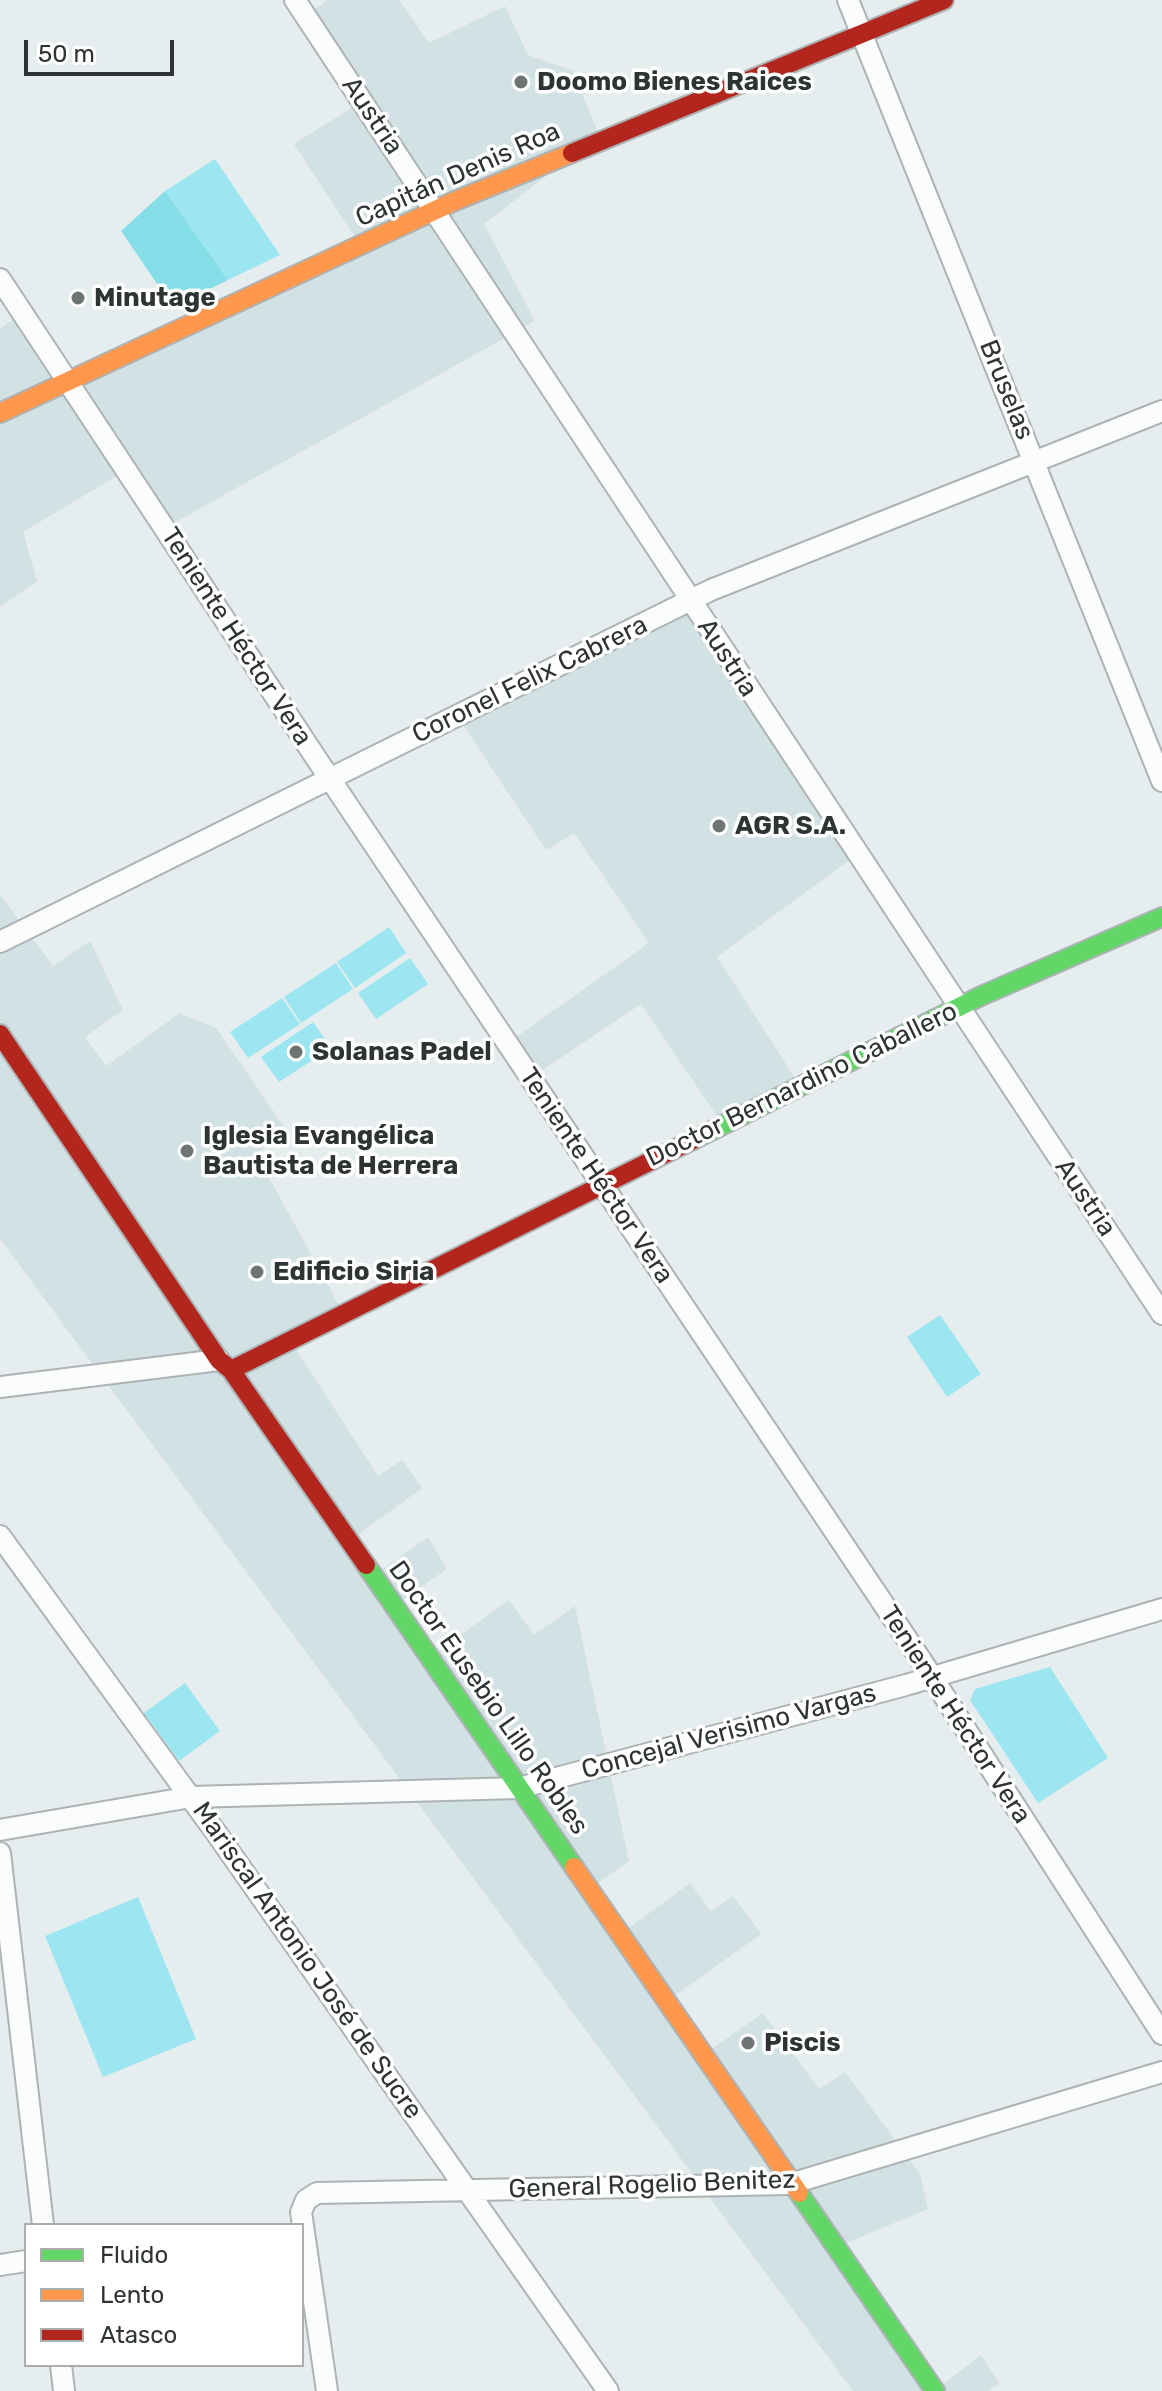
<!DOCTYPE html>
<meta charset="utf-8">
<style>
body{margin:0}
#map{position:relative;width:1162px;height:2391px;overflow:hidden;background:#e6edee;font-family:Rubik,sans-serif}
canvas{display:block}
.legend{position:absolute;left:24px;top:2223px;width:280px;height:144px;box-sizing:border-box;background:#fff;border:2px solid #abadad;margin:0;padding:10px 14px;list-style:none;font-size:24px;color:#2e3333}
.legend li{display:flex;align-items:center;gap:16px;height:40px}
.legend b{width:40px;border:2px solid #abadad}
.scale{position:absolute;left:24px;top:40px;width:150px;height:36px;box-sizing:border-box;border:4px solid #2e3333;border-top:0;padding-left:10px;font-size:24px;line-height:28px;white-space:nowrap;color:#2e3333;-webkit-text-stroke:6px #fff;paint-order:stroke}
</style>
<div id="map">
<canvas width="1162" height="2391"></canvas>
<ul class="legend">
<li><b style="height:10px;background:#63d668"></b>Fluido</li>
<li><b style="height:10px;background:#ff974d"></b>Lento</li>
<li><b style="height:10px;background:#b3261e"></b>Atasco</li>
</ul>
<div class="scale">50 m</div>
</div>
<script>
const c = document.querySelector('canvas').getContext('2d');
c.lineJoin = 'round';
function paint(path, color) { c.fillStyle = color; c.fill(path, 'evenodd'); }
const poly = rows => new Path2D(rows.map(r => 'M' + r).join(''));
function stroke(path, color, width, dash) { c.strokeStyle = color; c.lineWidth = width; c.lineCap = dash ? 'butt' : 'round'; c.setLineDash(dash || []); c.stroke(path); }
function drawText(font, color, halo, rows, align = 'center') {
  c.font = font + ' Rubik,sans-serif'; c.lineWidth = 7; c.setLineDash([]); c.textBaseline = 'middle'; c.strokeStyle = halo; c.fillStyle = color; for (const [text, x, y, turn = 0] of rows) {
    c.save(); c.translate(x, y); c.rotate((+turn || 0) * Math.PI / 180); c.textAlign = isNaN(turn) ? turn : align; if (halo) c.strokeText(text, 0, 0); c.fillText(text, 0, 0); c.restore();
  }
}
const built = poly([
 [328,0,399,0,429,43,505,6,528,55,572,70,599,135,484,224,535,321,158,532,120,474,23,532,37,581,0,607,0,328,16,318,74,374,356,239,294,144,353,107,298,21],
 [687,609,851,859,717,957,797,1081,719,1119,641,1004,535,1075,512,1040,649,943,574,833,546,850,461,722],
 [0,894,53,966,90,941,123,1010,85,1037,106,1066,180,1013,216,1028,287,1131,256,1154,346,1318,294,1346,378,1476,402,1460,422,1488,355,1537,379,1572,428,1537,447,1569,398,1603,434,1654,509,1600,534,1635,575,1606,629,1861,595,1885,625,1931,690,1883,711,1911,733,1896,761,1934,670,1999,707,2052,763,2013,819,2089,845,2072,920,2174,928,2209,844,2244,941,2386,981,2355,999,2383,988,2391,853,2391,0,1239]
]);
const green = poly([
 [215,159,280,255,228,280,165,191],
 [389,927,406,953,355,988,337,962],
 [410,958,428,984,376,1019,358,993],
 [336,963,353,989,301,1023,284,997],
 [282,998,300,1024,248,1058,230,1032],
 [313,1022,331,1048,279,1082,261,1057],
 [940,1315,981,1374,947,1397,907,1337],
 [1050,1667,1108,1758,1038,1803,970,1700,975,1689],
 [185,1683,220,1731,179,1761,144,1713],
 [138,1897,196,2039,103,2077,45,1936]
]);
const forest = poly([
 [165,191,228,280,173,307,121,231]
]);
const street = poly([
 [295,0,1162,1314],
 [848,0,1162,781],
 [0,279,316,758,921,1660,1162,2034],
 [0,942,711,590,1162,411],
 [0,1387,219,1360],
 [0,1536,217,1834,608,2391],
 [0,1830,191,1797,519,1788,906,1685,1162,1609],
 [0,1853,43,2225],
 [0,2265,26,2261],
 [61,2365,64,2391],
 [327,2391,301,2212,306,2200,317,2193,790,2184,1162,2072]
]);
const fast = poly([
 [693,1140,981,996,1162,917],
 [366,1565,574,1867],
 [799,2193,935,2391]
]);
const slow = poly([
 [0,413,455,201,572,153],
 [574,1867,799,2193]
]);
const jam = poly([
 [572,153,944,0],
 [0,1034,219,1360,231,1370,366,1565],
 [231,1370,693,1140]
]);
const markers = [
 [521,82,8,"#6e7474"],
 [78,298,8,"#6e7474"],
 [719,826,8,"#6e7474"],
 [296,1052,8,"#6e7474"],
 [187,1151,8,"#6e7474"],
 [257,1272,8,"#6e7474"],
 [748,2043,8,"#6e7474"]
];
const poiNames = [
 ["Doomo Bienes Raices",537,82],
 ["Minutage",94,298],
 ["AGR S.A.",735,826],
 ["Solanas Padel",312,1052],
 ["Iglesia Evangélica",203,1136],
 ["Bautista de Herrera",203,1166],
 ["Edificio Siria",273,1272],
 ["Piscis",764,2043]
];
const streetNames = [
 ["Austria",372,116,56],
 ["Capitán Denis Roa",458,175,-24],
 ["Bruselas",1006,390,68],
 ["Teniente Héctor Vera",236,637,57],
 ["Austria",727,658,57],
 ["Coronel Felix Cabrera",530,680,-26],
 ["Doctor Bernardino Caballero",802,1085,-26],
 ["Teniente Héctor Vera",596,1176,56],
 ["Austria",1085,1198,56],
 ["Doctor Eusebio Lillo Robles",488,1698,55],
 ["Teniente Héctor Vera",955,1715,57],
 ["Concejal Verisimo Vargas",729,1732,-15],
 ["Mariscal Antonio José de Sucre",307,1961,55],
 ["General Rogelio Benitez",652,2185,-2]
];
paint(built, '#d2e1e4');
paint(green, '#9be6f1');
paint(forest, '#85dde8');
stroke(street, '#adb3b4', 24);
stroke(fast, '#adb3b4', 22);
stroke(slow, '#adb3b4', 22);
stroke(jam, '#adb3b4', 22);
stroke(street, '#fbfcfc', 20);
stroke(fast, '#63d668', 18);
stroke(slow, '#ff974d', 18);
stroke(jam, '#b3261e', 18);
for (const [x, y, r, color] of markers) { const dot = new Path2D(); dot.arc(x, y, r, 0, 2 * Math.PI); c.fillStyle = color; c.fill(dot); stroke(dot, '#fff', 3); }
drawText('bold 26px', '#2e3333', '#fff', poiNames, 'left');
drawText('26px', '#2e3333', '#fff', streetNames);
</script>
